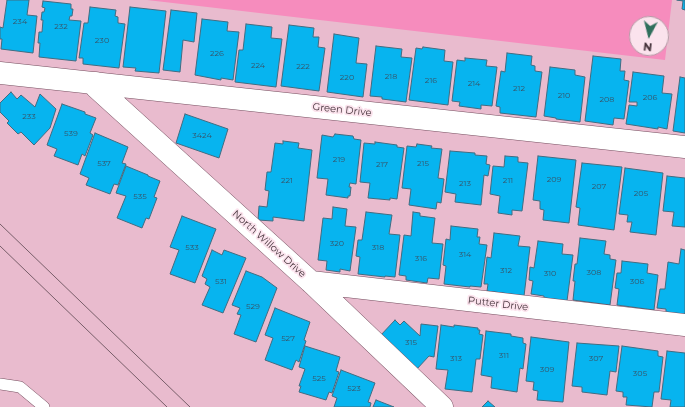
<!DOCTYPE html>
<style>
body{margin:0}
#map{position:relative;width:685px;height:407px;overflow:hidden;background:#e9bbce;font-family:Montserrat,sans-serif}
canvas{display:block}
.north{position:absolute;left:629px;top:16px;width:40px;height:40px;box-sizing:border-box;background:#fbe3ed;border:1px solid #b39da6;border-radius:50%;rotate:187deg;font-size:11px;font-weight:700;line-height:16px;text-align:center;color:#46343c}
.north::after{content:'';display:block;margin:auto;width:14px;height:18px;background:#306f5c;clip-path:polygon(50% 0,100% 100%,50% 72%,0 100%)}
</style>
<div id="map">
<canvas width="685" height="407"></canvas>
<div class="north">N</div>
</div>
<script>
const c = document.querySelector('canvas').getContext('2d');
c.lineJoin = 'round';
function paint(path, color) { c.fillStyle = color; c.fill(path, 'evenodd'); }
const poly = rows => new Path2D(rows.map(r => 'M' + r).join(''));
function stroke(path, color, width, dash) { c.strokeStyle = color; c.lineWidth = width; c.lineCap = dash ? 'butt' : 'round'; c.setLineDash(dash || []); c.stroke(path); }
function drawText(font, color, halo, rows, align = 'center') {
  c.font = font + ' Montserrat,sans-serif'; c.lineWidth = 3.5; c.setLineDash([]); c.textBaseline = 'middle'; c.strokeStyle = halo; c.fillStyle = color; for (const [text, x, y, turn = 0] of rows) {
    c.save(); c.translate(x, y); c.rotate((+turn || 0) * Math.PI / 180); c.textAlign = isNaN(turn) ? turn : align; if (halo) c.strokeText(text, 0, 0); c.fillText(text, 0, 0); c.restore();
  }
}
const green = poly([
 [147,0,672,0,665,60],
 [637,24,661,24,661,48,637,48]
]);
const building = poly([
 [7,0,29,0,27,15,37,16,33,53,1,49,2,39,0,39,0,27,3,28,7,0],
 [677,0,685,0,685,10,682,9,683,1,677,0],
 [43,1,71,4,71,9,73,9,72,16,70,16,69,20,81,21,76,61,39,57,40,43,38,43,39,32,42,32,43,20,41,20,42,12,44,12,45,8,42,7,43,1],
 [90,7,116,10,115,16,118,17,118,23,125,24,119,68,83,64,83,58,79,58,84,23,88,23,90,7],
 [130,7,166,11,159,73,135,71,136,68,123,67,130,7],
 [171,10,197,13,194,42,183,40,180,72,163,70,171,10],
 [202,19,228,22,227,31,239,32,233,80,221,78,221,80,195,75,202,19],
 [246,24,272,27,271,38,282,39,276,87,235,82,239,50,243,50,246,24],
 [289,25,314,28,313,37,319,37,318,47,325,48,319,91,281,86,289,25],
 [334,34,359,38,356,63,367,64,363,97,327,92,334,34],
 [376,46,402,49,401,57,412,58,406,102,382,99,382,97,370,96,376,46],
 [423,47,445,50,444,61,453,62,448,105,409,100,416,48,422,49,423,47],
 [507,53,532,56,531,65,535,66,535,71,542,72,536,117,500,113,500,107,496,106,501,71,505,72,507,53],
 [593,56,621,59,620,71,625,71,624,80,629,81,624,119,614,118,613,125,585,121,593,56],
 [465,58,487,60,486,66,497,67,492,106,481,105,481,109,459,106,460,102,452,101,457,60,465,61,465,58],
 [550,67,575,70,575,75,585,77,580,122,556,119,556,118,544,116,550,67],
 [633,72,664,76,662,93,672,94,667,129,658,127,658,129,626,124,629,105,637,106,637,102,629,102,633,72],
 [680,77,685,78,685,133,673,131,680,77],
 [11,92,17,99,21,95,35,107,40,94,56,109,50,128,34,145,21,132,18,134,7,123,9,121,0,112,0,103,11,92],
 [62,104,85,112,85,114,96,118,90,133,93,135,85,156,82,154,78,165,54,156,57,149,47,145,62,104],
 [185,114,228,129,219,158,176,143,185,114],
 [95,133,128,147,122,163,126,164,118,185,114,184,110,194,86,185,89,178,80,174,95,133],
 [335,134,353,136,354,139,361,140,356,184,350,183,349,187,351,187,350,196,348,196,348,198,326,195,328,179,317,178,322,135,333,137,335,134],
 [283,141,299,143,298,148,312,150,304,221,273,217,273,221,258,220,259,206,267,207,269,191,265,190,267,172,271,172,275,143,283,144,283,141],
 [375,142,397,145,397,147,404,148,397,199,390,198,390,200,368,198,370,183,360,182,364,143,375,144,375,142],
 [417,144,432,146,431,148,442,149,438,178,444,179,441,203,437,202,436,209,409,205,411,189,402,188,407,146,416,147,417,144],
 [450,151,475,153,475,155,487,156,486,164,490,165,488,176,484,175,481,205,455,202,456,194,445,192,450,151],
 [505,156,518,157,518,162,528,163,522,211,512,210,512,215,498,213,500,196,490,194,493,166,504,167,505,156],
 [538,156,576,160,569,223,543,220,544,210,540,209,540,201,533,200,538,156],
 [582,163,622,167,614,230,578,225,580,208,576,207,582,163],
 [126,166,148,175,148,176,160,181,154,197,157,198,149,219,146,218,142,228,117,218,126,196,116,193,126,166],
 [625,168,663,173,656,235,630,232,632,222,627,222,628,215,619,214,625,168],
 [667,176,685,178,685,227,672,226,674,212,663,211,667,176],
 [333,207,347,209,345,226,356,227,350,271,340,269,340,272,326,270,327,261,318,260,323,218,332,219,333,207],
 [366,212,392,215,389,234,400,235,395,277,385,276,385,277,358,274,360,257,356,256,358,240,362,240,366,212],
 [413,212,420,213,420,216,435,218,432,243,443,244,439,279,428,278,427,283,406,280,406,276,399,275,404,235,411,236,413,212],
 [182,216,216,229,195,283,170,274,179,250,170,247,182,216],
 [451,226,478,229,477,237,480,237,479,244,487,245,481,287,470,286,470,287,444,284,446,266,443,265,446,239,450,240,451,226],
 [494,233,520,236,518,246,530,247,524,296,487,291,488,284,484,284,487,257,491,258,494,233],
 [580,238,606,241,604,254,610,255,610,259,616,260,610,305,573,300,575,281,573,281,575,264,577,264,580,238],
 [538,241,563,244,562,254,573,255,567,301,544,298,544,296,531,294,533,281,529,280,530,267,534,268,538,241],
 [681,249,685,250,685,317,666,314,666,309,657,308,660,289,665,289,668,262,679,264,681,249],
 [212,250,222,255,224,250,246,258,223,313,202,305,210,287,205,284,207,279,202,276,212,250],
 [622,261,648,264,647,273,658,275,654,310,617,305,619,289,615,288,617,273,621,273,622,261],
 [246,271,262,277,277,288,256,342,234,334,241,315,237,314,240,308,232,305,246,271],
 [275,308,310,322,304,340,306,341,299,362,296,360,292,370,265,360,273,338,265,335,275,308],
 [395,320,400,325,404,321,420,336,421,324,438,326,434,357,429,356,416,370,380,336,395,320],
 [441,325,454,327,454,325,478,328,478,330,480,330,479,334,483,335,480,359,476,359,472,392,445,389,448,370,436,369,441,325],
 [486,331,511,334,511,336,523,338,523,343,526,344,523,369,520,368,517,392,491,388,492,377,481,375,486,331],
 [531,337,569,342,563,402,537,400,538,391,533,390,534,382,526,381,531,337],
 [577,343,619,346,616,372,610,371,607,395,582,392,582,387,572,386,577,343],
 [305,346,340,357,336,371,339,372,332,393,329,392,326,400,299,392,301,386,299,386,305,369,299,367,305,346],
 [622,346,658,351,658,356,663,357,659,392,654,392,652,407,626,405,627,397,623,397,623,392,616,391,622,346],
 [667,351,685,353,685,407,670,407,671,400,661,399,667,351],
 [341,370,375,383,368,402,371,403,370,407,334,407,337,398,332,396,341,370],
 [376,400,394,407,373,407,376,400],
 [488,401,495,407,482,407,488,401]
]);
const lane = poly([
 [0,384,20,387,44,407]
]);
const street = poly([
 [0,73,685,147],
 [96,83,96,87,311,282,442,407],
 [311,282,685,325]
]);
const tram = poly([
 [0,224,190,407],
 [0,246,167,407]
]);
const numberNames = [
 ["234",20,22],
 ["232",61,27],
 ["230",102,41],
 ["226",217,54],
 ["224",258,66],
 ["222",303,67],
 ["218",391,77],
 ["220",347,78],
 ["216",431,81],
 ["214",474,84],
 ["212",519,89],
 ["210",564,96],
 ["206",650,98],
 ["208",607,100],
 ["233",29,117],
 ["539",71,134],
 ["3424",202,136],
 ["219",339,160],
 ["537",104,164],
 ["215",423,164],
 ["217",382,165],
 ["209",554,180],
 ["221",287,181],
 ["211",508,181],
 ["213",465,184],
 ["207",599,187],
 ["205",641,194],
 ["535",140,197],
 ["320",337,244],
 ["533",192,248],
 ["318",378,248],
 ["314",465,255],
 ["316",421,259],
 ["312",506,271],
 ["308",594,273],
 ["310",550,274],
 ["531",221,282],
 ["306",637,282],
 ["529",253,307],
 ["527",288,339],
 ["315",411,343],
 ["311",504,356],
 ["313",456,359],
 ["307",596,359],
 ["309",547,370],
 ["305",640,374],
 ["525",319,379],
 ["523",354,389]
];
const streetNames = [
 ["Green Drive",342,110,6],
 ["North Willow Drive",269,244,42],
 ["Putter Drive",498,304,7]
];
paint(green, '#f68cbd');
paint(building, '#07b4ef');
stroke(building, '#416c81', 1);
stroke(lane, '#754e5f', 12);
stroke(street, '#754e5f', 23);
stroke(lane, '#fff', 11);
stroke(street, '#fff', 22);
stroke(tram, '#785e69', 1);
drawText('8px', '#365469', null, numberNames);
drawText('10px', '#46343c', '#fbe3ed', streetNames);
</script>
